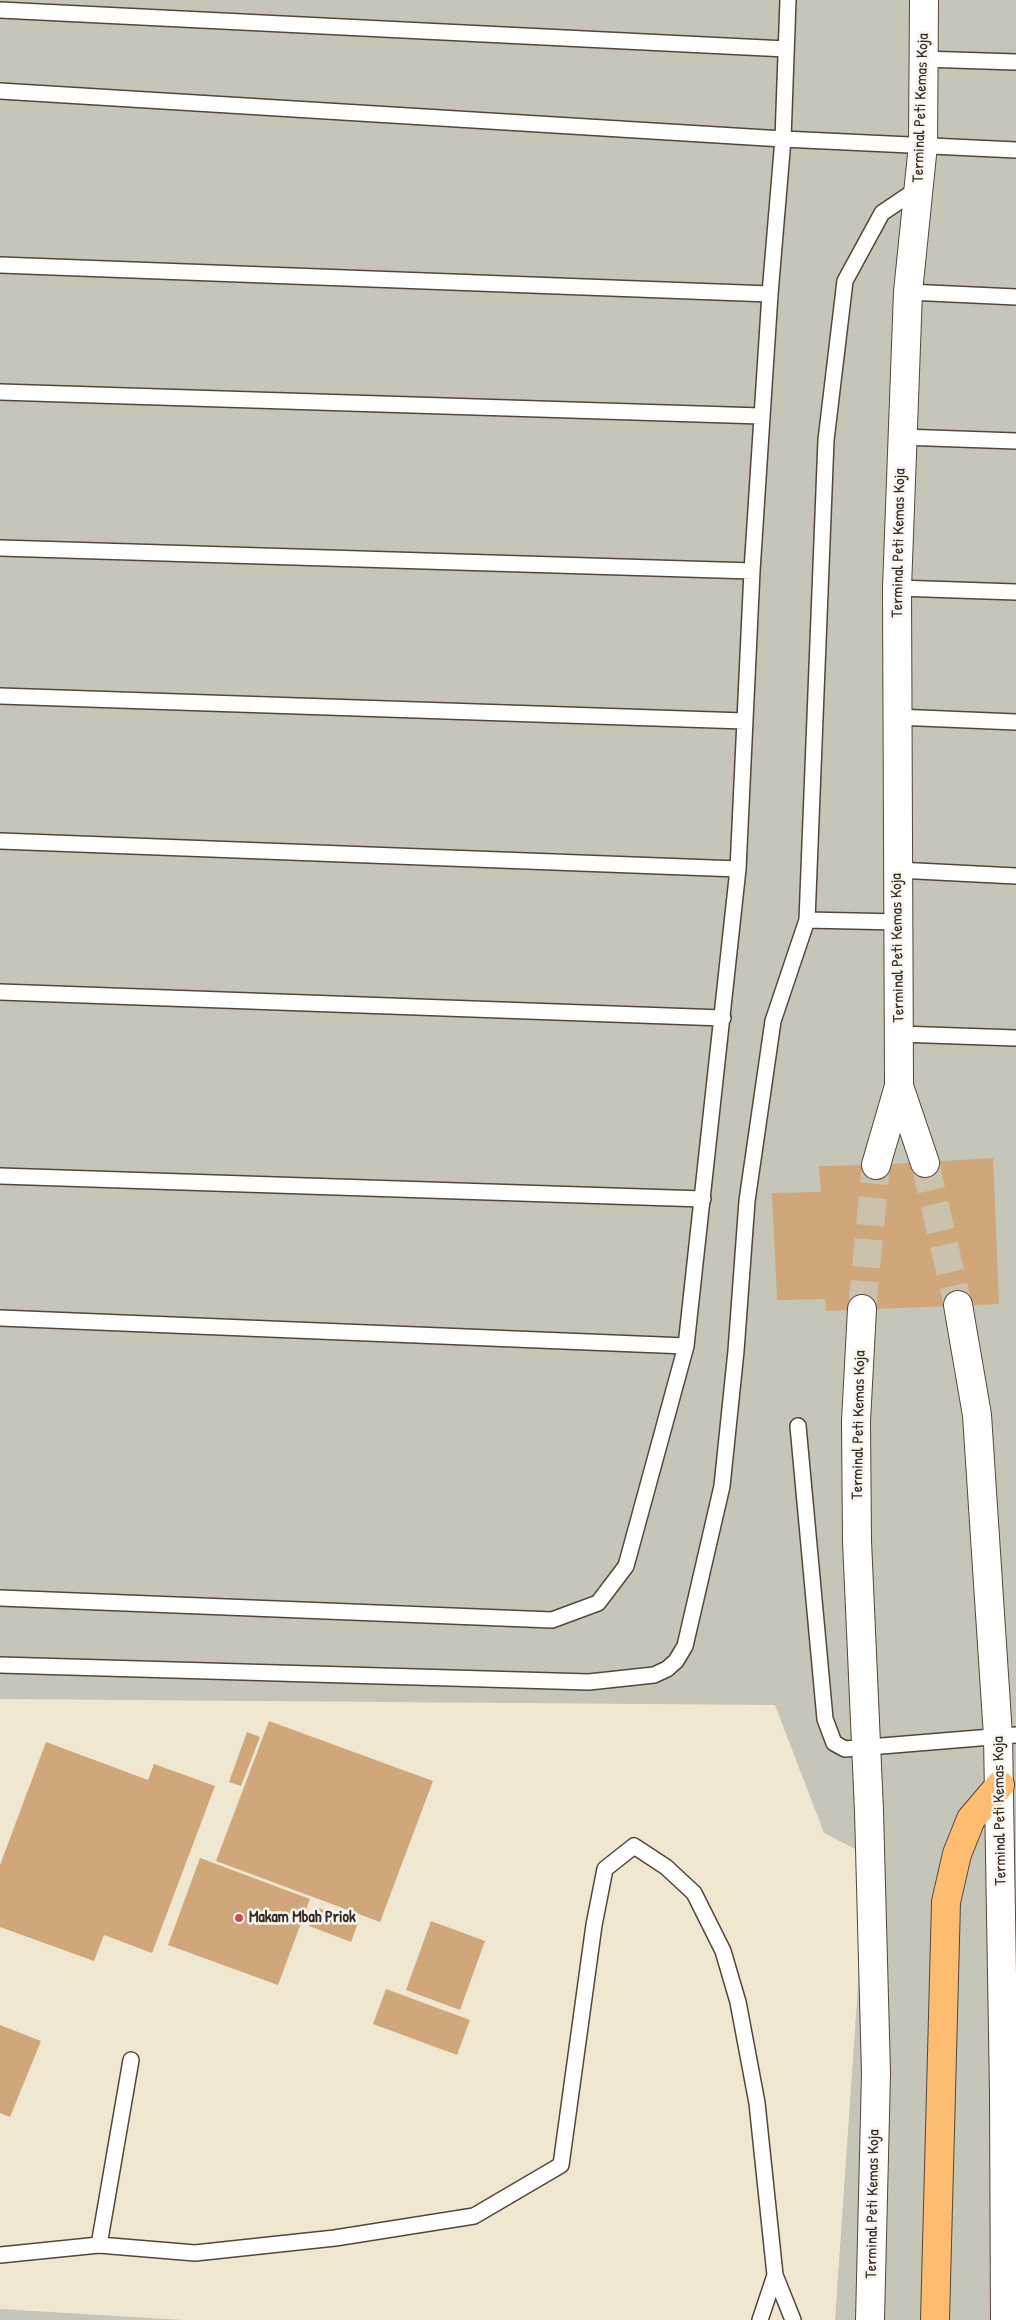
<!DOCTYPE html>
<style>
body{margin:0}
canvas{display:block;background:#efe7d0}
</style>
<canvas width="1016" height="2320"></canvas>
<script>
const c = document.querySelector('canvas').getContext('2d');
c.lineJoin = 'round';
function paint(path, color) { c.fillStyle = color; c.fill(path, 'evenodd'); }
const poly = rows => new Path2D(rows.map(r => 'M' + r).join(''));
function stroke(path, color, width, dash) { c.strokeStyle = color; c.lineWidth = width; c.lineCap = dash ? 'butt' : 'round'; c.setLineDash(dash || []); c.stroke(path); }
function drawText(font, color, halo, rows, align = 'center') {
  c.font = font + ' "Patrick Hand",sans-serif'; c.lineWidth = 5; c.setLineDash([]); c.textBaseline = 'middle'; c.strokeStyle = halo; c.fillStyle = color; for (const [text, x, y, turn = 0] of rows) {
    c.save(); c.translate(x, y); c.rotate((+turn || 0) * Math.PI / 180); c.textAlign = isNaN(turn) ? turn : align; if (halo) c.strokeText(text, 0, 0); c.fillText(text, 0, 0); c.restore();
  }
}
const industrial = poly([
 [0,0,1016,0,1016,2320,835,2320,867,1855,824,1833,775,1705,0,1699],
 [0,2309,183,2320,0,2320]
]);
const building = poly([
 [993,1158,999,1304,826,1311,825,1299,777,1300,772,1193,821,1192,819,1166,876,1165],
 [269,1721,433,1781,380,1922,216,1861],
 [247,1732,260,1737,241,1786,229,1782],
 [46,1742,148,1780,154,1764,215,1786,152,1953,104,1935,94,1961,0,1927,0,1865],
 [200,1858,310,1899,278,1985,168,1945],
 [316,1907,358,1923,351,1942,309,1926],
 [431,1921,485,1941,460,2010,406,1990],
 [386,1989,470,2020,457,2055,373,2024],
 [0,2025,41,2041,10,2117,0,2113]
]);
const minorTunnel = poly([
 [925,1163,958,1305],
 [862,1309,876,1165]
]);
const service = poly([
 [0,10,786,49],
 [922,59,1016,62],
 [0,91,783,139,1016,150],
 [0,265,770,294],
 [908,292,1016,297],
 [0,392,761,416],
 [901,437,1016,441],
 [0,548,752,571],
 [897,588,1016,592],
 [0,696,744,721],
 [896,717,1016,722],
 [0,841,738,869],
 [897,870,1016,876],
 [807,920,899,922],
 [0,992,723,1018],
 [899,1034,1016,1038],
 [0,1176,703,1199],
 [0,1318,686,1346],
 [798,1426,825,1719,834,1743,845,1749,1016,1735],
 [0,1598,552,1620,598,1603,626,1566,686,1346,738,869,752,571,770,294,783,139,788,0],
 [0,1665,589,1682,654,1675,667,1669,676,1661,685,1646,722,1486,736,1351,747,1201,773,1021,807,920,826,440,845,281,882,213,919,188],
 [131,2060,99,2245,195,2253,335,2238,474,2216,561,2165,594,1925,605,1869,634,1846,666,1867,694,1893,723,1951,738,2002,757,2103,775,2275,793,2320],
 [0,2255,99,2245],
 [760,2320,775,2275]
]);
const minor = poly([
 [899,1086,925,1163],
 [876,1165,899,1086,897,588,908,292,923,145,924,0],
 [958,1305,977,1415,998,1736,1004,2093,1005,2320],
 [862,1309,856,1421,857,1541,869,1811,876,2073,870,2320]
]);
const motorway = poly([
 [935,2320,946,1902,957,1854,971,1819,1000,1785]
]);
const markers = [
 [239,1918,5,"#d1495b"]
];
const streetNames = [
 ["Terminal Peti Kemas Koja",921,108,-88],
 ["Terminal Peti Kemas Koja",899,543,-89],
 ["Terminal Peti Kemas Koja",898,948,-91],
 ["Terminal Peti Kemas Koja",859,1425,-89],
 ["Terminal Peti Kemas Koja",1000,1811,-91],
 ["Terminal Peti Kemas Koja",873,2204,-89]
];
const poiNames = [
 ["Makam Mbah Priok",249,1918]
];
paint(industrial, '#c5c5b8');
paint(building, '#d0a77b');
stroke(minorTunnel, '#cbc1ac', 28, [28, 14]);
stroke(service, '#564639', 18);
stroke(minor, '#564639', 30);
stroke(motorway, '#564639', 30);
stroke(service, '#fff', 15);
stroke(minor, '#fff', 28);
stroke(motorway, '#febc70', 28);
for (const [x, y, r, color] of markers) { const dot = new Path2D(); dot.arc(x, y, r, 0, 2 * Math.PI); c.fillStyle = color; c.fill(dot); stroke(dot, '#f6f6f2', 2); }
drawText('16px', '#3b2a1e', '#f6f6f2', streetNames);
drawText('bold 16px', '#3b2a1e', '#f6f6f2', poiNames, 'left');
</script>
